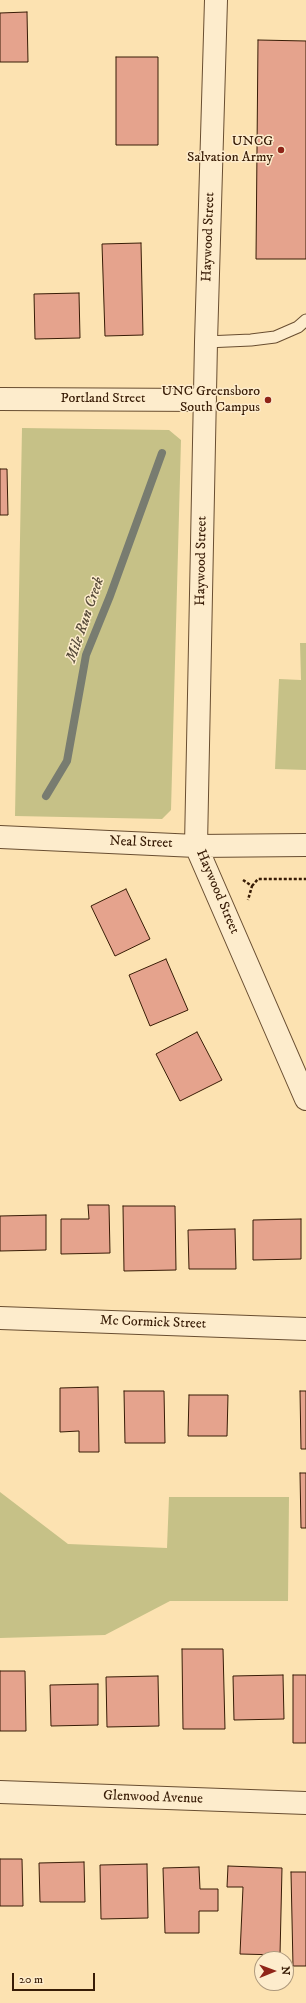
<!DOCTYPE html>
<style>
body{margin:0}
#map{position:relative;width:306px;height:2003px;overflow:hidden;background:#fce2b1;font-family:"IM FELL DW Pica",serif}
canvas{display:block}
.north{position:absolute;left:254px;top:1951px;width:40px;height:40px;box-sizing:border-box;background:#fdeccc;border:1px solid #ae997d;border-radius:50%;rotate:89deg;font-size:11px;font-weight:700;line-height:16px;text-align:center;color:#381c06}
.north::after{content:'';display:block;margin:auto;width:14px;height:18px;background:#8f2418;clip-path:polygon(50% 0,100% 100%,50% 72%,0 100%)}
.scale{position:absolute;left:12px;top:1973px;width:83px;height:18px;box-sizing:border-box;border:2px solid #381c06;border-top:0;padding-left:5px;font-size:12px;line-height:14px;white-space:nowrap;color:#381c06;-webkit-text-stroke:3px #fdeccc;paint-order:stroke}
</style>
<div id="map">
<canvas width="306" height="2003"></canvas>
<div class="north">N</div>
<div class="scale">20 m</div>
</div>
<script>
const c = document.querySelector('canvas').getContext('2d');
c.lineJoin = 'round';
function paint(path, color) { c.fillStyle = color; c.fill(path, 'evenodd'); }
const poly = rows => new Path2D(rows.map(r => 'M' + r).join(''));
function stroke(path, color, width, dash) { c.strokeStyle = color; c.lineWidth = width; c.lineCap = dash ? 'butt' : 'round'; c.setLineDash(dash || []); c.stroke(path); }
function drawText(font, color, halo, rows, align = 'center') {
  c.font = font + ' "IM FELL DW Pica",serif'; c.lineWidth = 3; c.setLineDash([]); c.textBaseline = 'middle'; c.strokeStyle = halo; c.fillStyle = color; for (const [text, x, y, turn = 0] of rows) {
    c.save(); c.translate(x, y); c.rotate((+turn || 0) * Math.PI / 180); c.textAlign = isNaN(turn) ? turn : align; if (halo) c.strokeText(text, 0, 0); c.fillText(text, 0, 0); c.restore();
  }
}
const green = poly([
 [22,428,169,430,181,440,171,810,162,819,15,816],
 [300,643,306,643,306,770,275,769,279,679,301,680],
 [0,1492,68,1544,167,1548,169,1497,289,1497,288,1601,170,1601,105,1635,0,1638]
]);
const stream = poly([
 [46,796,67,761,86,655,110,596,162,453]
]);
const building = poly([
 [27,12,28,62,0,62,0,13,27,12],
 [258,40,306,41,306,259,256,259,258,40],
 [116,57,158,57,158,145,116,145,116,57],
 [141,243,143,335,105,336,102,244,141,243],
 [79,293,80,338,35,339,34,294,79,293],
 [0,469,7,469,8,515,0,515,0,469],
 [126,889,150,939,115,956,91,906,126,889],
 [166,959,188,1010,150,1026,129,975,166,959],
 [197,1032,222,1080,180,1101,156,1054,197,1032],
 [88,1205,109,1205,110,1253,61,1254,61,1219,89,1219,88,1205],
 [123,1206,175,1206,176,1270,124,1271,123,1206],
 [46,1215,46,1250,0,1251,0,1216,46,1215],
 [301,1219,301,1259,253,1260,253,1220,301,1219],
 [235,1229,236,1269,189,1269,188,1230,235,1229],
 [98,1387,99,1452,79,1452,79,1431,60,1432,60,1388,98,1387],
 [124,1391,164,1391,165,1443,125,1443,124,1391],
 [300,1391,306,1391,306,1449,301,1449,300,1391],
 [189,1395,228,1395,227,1436,188,1436,189,1395],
 [300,1473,306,1473,306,1528,301,1528,300,1473],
 [182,1649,223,1649,225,1729,183,1729,182,1649],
 [0,1671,25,1671,26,1731,0,1731,0,1671],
 [283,1675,284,1719,234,1720,233,1676,283,1675],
 [293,1675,306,1675,306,1743,293,1743,293,1675],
 [158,1676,159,1726,107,1727,106,1677,158,1676],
 [98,1684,98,1725,51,1726,50,1685,98,1684],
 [0,1859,22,1859,23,1906,0,1906,0,1859],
 [84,1862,85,1902,40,1902,39,1863,84,1862],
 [147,1864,148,1918,101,1919,100,1865,147,1864],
 [228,1866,282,1868,280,1955,240,1954,243,1887,227,1887,228,1866],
 [199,1867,200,1889,218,1889,218,1911,199,1911,199,1933,165,1933,163,1868,199,1867],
 [291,1872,306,1872,306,1966,293,1966,291,1872]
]);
const path = poly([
 [243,880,252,886,248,900],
 [252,886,258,879,306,879]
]);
const lane = poly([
 [206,342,251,340,275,337,298,327,306,320]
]);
const street = poly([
 [216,0,206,342,196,846,306,1099],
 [0,399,205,400],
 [0,837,196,846,306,845],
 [0,1318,306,1329],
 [0,1792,306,1803]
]);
const markers = [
 [281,150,4,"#8f2418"],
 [268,400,4,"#8f2418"]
];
const poiNames = [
 ["UNCG",273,142],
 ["Salvation Army",273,158],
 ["UNC Greensboro",260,392],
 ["South Campus",260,408]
];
const streetNames = [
 ["Haywood Street",209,237,-88],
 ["Portland Street",103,399],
 ["Haywood Street",202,561,-89],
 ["Neal Street",141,843,2],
 ["Haywood Street",217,892,67],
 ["Mc Cormick Street",153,1323,2],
 ["Glenwood Avenue",153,1798,2]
];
const waterNames = [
 ["Mile Run Creek",86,620,-71]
];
paint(green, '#c6c187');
stroke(stream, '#787c70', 8);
paint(building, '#e5a38d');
stroke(building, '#381c06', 1);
stroke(lane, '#694e31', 13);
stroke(street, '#694e31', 24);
stroke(path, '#381c06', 2.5, [3, 2]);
stroke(lane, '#fdeccc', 11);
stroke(street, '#fdeccc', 22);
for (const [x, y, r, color] of markers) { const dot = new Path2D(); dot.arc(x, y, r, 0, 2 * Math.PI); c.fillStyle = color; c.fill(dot); stroke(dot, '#fdeccc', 1.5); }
drawText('14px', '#381c06', '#fdeccc', poiNames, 'right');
drawText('14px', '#381c06', '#fdeccc', streetNames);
drawText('italic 15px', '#584c3b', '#fdeccc', waterNames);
</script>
